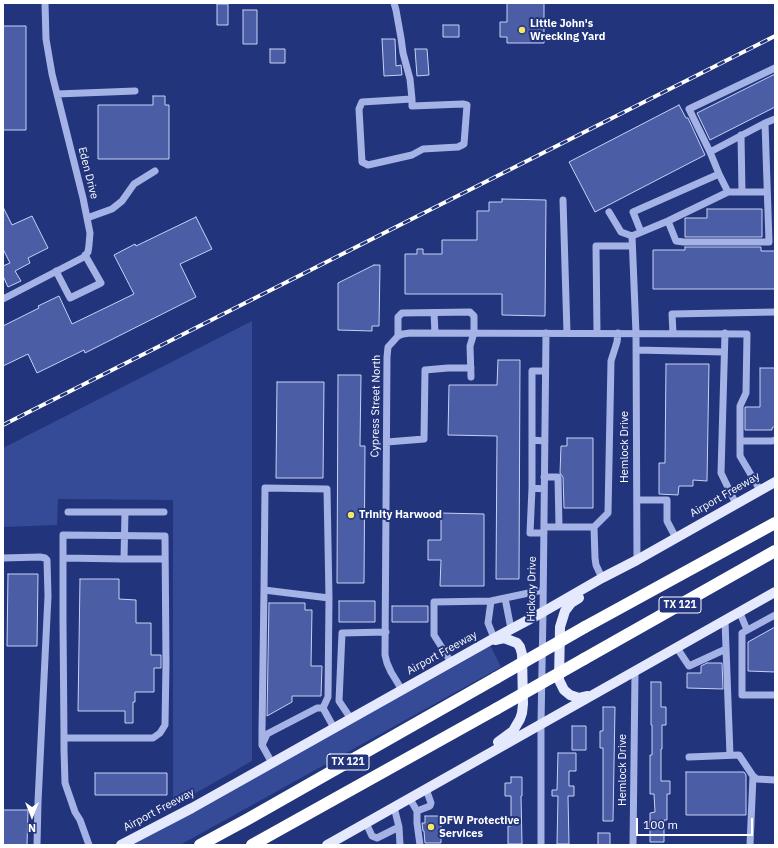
<!DOCTYPE html>
<style>
body{margin:0}
#map{position:relative;width:778px;height:848px;overflow:hidden;background:#22347b;font-family:"IBM Plex Sans",sans-serif}
canvas{display:block}
.frame{position:absolute;inset:0;border:4px solid #fff;pointer-events:none}
.north{position:absolute;left:12px;top:796px;width:40px;height:40px;-webkit-text-stroke:3px #22347b;paint-order:stroke;rotate:180deg;font-size:11px;font-weight:700;line-height:16px;text-align:center;color:#fff}
.north::after{content:'';display:block;margin:auto;width:14px;height:18px;background:#fff;clip-path:polygon(50% 0,100% 100%,50% 72%,0 100%)}
.scale{position:absolute;left:636px;top:818px;width:117px;height:18px;box-sizing:border-box;border:2px solid #fff;border-top:0;padding-left:5px;font-size:12px;line-height:14px;white-space:nowrap;color:#fff;-webkit-text-stroke:3px #22347b;paint-order:stroke}
</style>
<div id="map">
<canvas width="778" height="848"></canvas>
<div class="frame"></div>
<div class="north">N</div>
<div class="scale">100 m</div>
</div>
<script>
const c = document.querySelector('canvas').getContext('2d');
c.lineJoin = 'round';
function paint(path, color) { c.fillStyle = color; c.fill(path, 'evenodd'); }
const poly = rows => new Path2D(rows.map(r => 'M' + r).join(''));
function stroke(path, color, width, dash) { c.strokeStyle = color; c.lineWidth = width; c.lineCap = dash ? 'butt' : 'round'; c.setLineDash(dash || []); c.stroke(path); }
function drawText(font, color, halo, rows, align = 'center') {
  c.font = font + ' "IBM Plex Sans",sans-serif'; c.lineWidth = 4; c.setLineDash([]); c.textBaseline = 'middle'; c.strokeStyle = halo; c.fillStyle = color; for (const [text, x, y, turn = 0] of rows) {
    c.save(); c.translate(x, y); c.rotate((+turn || 0) * Math.PI / 180); c.textAlign = isNaN(turn) ? turn : align; if (halo) c.strokeText(text, 0, 0); c.fillText(text, 0, 0); c.restore();
  }
}
const green = poly([
 [252,321,252,761,173,806,173,500,58,499,57,525,3,527,3,448],
 [490,645,501,667,180,845,131,845,160,830]
]);
const building = poly([
 [507,3,544,3,544,43,507,43,507,37,500,37,500,22,507,22,507,3],
 [217,4,228,4,228,25,217,25,217,4],
 [243,10,257,10,257,44,243,44,243,10],
 [443,25,459,25,459,37,443,37,443,25],
 [3,26,26,26,26,130,3,130,3,26],
 [382,39,395,39,396,66,401,65,402,75,384,76,382,39],
 [270,49,285,49,285,63,270,63,270,49],
 [415,49,427,49,429,75,417,76,415,49],
 [775,74,775,107,710,140,697,113,775,74],
 [153,96,165,96,165,105,169,105,169,159,98,159,98,105,153,105,153,96],
 [679,105,686,118,688,118,705,155,595,212,569,162,679,105],
 [502,199,546,200,545,316,502,315,502,294,405,294,405,254,417,254,417,249,423,249,423,254,442,254,442,240,477,240,477,211,489,211,489,202,502,202,502,199],
 [3,207,12,225,32,216,48,248,28,258,30,263,15,271,21,281,8,287,3,276,3,266,10,263,3,249,3,207],
 [707,209,762,209,762,237,685,237,685,218,707,218,707,209],
 [196,217,212,249,180,264,196,297,85,353,84,350,37,373,28,354,3,366,3,326,39,308,38,306,59,296,72,324,134,294,114,255,135,244,136,246,196,217],
 [685,247,761,247,761,251,775,251,775,289,653,289,653,250,685,250,685,247],
 [374,265,380,265,379,326,372,326,372,331,338,330,338,283,374,265],
 [498,360,520,360,519,579,496,579,497,436,448,435,449,385,497,385,498,360],
 [666,364,709,364,707,481,693,480,693,486,679,486,678,495,659,494,659,463,665,463,666,364],
 [760,368,775,368,775,426,772,428,772,430,745,430,745,407,760,407,760,368],
 [338,375,361,375,360,446,365,446,364,583,337,583,338,375],
 [277,382,324,382,323,478,276,478,277,382],
 [567,438,593,438,593,508,564,508,563,477,560,473,561,446,567,446,567,438],
 [441,513,484,514,484,586,440,586,441,560,428,560,428,540,441,540,441,513],
 [8,574,38,574,37,646,7,646,8,574],
 [80,579,119,579,119,599,136,600,136,623,151,623,151,655,161,655,161,668,154,668,154,692,135,692,135,702,133,702,133,723,125,723,125,711,78,711,80,579],
 [339,601,375,601,375,622,339,622,339,601],
 [269,603,305,603,305,610,312,610,311,666,322,666,321,696,292,696,292,702,267,716,269,603],
 [392,606,428,606,428,622,392,622,392,606],
 [775,627,775,672,748,671,748,642,775,627],
 [707,663,722,663,723,689,687,688,687,673,701,673,701,666,707,663],
 [651,682,661,682,661,707,666,707,666,725,662,725,662,749,661,749,661,781,670,781,670,794,667,794,667,820,664,820,664,842,650,842,650,813,655,812,654,794,650,794,650,755,652,755,652,725,651,725,651,682],
 [603,707,615,707,613,821,603,821,603,748,600,748,600,731,603,731,603,707],
 [572,726,586,726,586,750,572,750,572,726],
 [558,753,576,753,576,771,569,771,569,786,574,786,574,796,568,796,569,844,557,844,558,796,552,796,552,790,557,790,558,753],
 [686,772,744,772,746,775,746,815,686,815,686,772],
 [95,773,167,773,167,795,95,795,95,773],
 [511,777,522,777,522,796,521,796,522,844,508,844,508,826,511,826,511,796,505,796,505,783,511,783,511,777],
 [3,810,28,810,27,845,3,845,3,810],
 [425,816,441,816,441,843,425,843,424,831,423,831,422,823,425,823,425,816],
 [598,833,610,833,610,845,598,845,598,833]
]);
const minor = poly([
 [394,3,396,10,401,38,403,53,410,79,412,99,412,106,463,104,467,105,464,144,458,147,423,149,412,155,368,165,362,162,359,109,362,102,412,99],
 [57,94,135,91],
 [765,123,775,119],
 [741,135,742,192],
 [710,152,719,174,728,192],
 [563,200,567,333],
 [609,212,621,232,632,236,668,221,728,192,767,192],
 [87,218,112,209,122,201,134,184,155,171],
 [668,221,676,241,684,242,769,242,765,123,710,152,689,109,775,68],
 [641,232,633,212,719,174],
 [632,236,636,333,637,560],
 [56,271,70,298,101,283,85,255],
 [3,299,84,257,88,252,89,245,90,233,83,198,52,74,46,39,45,3],
 [434,313,435,333],
 [597,333,596,246,632,246],
 [673,333,672,314,775,312],
 [725,333,721,473,736,504],
 [398,336,398,317,402,313,470,312,474,316,474,333,470,346,471,377],
 [636,350,724,352],
 [545,441,532,440,532,371,545,371],
 [740,441,772,441,775,440],
 [387,442,424,439,425,370,448,368,471,368],
 [544,477,558,477,559,527],
 [532,488,532,440],
 [637,500,667,500,667,521,676,538],
 [68,512,164,512],
 [125,512,124,559,165,559],
 [544,527,594,527,595,558,596,565,602,578],
 [594,527,608,513,611,361,617,342,618,333],
 [544,533,530,533,532,488,544,489],
 [3,558,40,557,45,558,47,560,48,596,38,802,37,845],
 [63,558,124,559],
 [264,590,265,488,327,489,329,598],
 [505,598,543,590],
 [491,601,505,598,511,629],
 [740,613,747,630],
 [775,615,742,633,742,695,775,695],
 [725,621,730,755],
 [677,648,689,666,726,649],
 [451,662,434,635,434,602,491,601,488,623,494,638],
 [402,690,391,672,387,663,385,655,387,357,388,347,398,336,403,334,410,333,747,334,746,393,740,406,740,456,760,490],
 [351,719,339,701,342,633,386,632],
 [64,738,153,738,160,733,165,725,166,664,165,536,63,535,63,620,64,738,64,750,65,783,75,812,80,820,89,845],
 [262,745,262,731,264,590,329,598,328,697,323,708],
 [689,757,739,755,753,776,757,779,775,780],
 [272,763,262,745,267,734,317,708,323,708,334,728],
 [410,799,417,811,417,823,420,845],
 [417,811,430,806,431,803,426,789],
 [366,823,372,836,377,838,399,827,394,807],
 [399,827,400,845],
 [541,845,541,724,543,612,546,333],
 [633,845,635,672],
 [750,845,753,776]
]);
const major = poly([
 [579,598,571,603,565,611,560,627,559,680,564,690,570,695,579,698,588,696],
 [495,640,504,638,517,643,520,647,522,654,523,704,522,713,520,719,513,731,498,742],
 [121,845,192,808,489,641,543,612,602,578,637,560,775,482],
 [327,845,775,592]
]);
const highway = poly([
 [585,627,775,523],
 [584,659,775,551],
 [200,845,248,819,496,678],
 [252,845,496,709]
]);
const rail = poly([
 [3,425,775,36]
]);
const highwayBridge = poly([
 [496,678,585,627],
 [496,709,584,659]
]);
const markers = [
 [522,30,4,"#f1e966"],
 [351,515,4,"#f1e966"],
 [431,827,4,"#f1e966"]
];
const shields = [
 [680,605,42],
 [348,762,42]
];
const shieldNames = [
 ["TX 121",680,605],
 ["TX 121",348,762]
];
const poiNames = [
 ["Little John's",530,24],
 ["Wrecking Yard",530,37],
 ["Trinity Harwood",359,515],
 ["DFW Protective",439,821],
 ["Services",439,834]
];
const streetNames = [
 ["Eden Drive",88,173,76],
 ["Cypress Street North",376,406,-89],
 ["Hemlock Drive",625,447,-90],
 ["Airport Freeway",725,495,-30],
 ["Hickory Drive",532,589,-89],
 ["Airport Freeway",442,653,-29],
 ["Hemlock Drive",623,770,-90],
 ["Airport Freeway",159,810,-28]
];
paint(green, '#354b98');
paint(building, '#4b5da4');
stroke(building, '#c7d1f4', 1);
stroke(minor, '#a4b2e5', 7);
stroke(major, '#e5e9fd', 10);
stroke(highway, '#fff', 12);
stroke(rail, '#fff', 4);
stroke(rail, '#22347b', 2.5, [8]);
stroke(highwayBridge, '#fff', 12);
for (const [x, y, r, color] of markers) { const dot = new Path2D(); dot.arc(x, y, r, 0, 2 * Math.PI); c.fillStyle = color; c.fill(dot); stroke(dot, '#22347b', 1.5); }
for (const [x, y, w] of shields) { const box = new Path2D(); box.roundRect(x - w / 2, y - 8, w, 16, 3); c.fillStyle = '#22347b'; c.fill(box); stroke(box, '#fff', 1); }
drawText('bold 10px', '#fff', null, shieldNames);
drawText('bold 11px', '#fff', '#22347b', poiNames, 'left');
drawText('11px', '#fff', '#22347b', streetNames);
</script>
